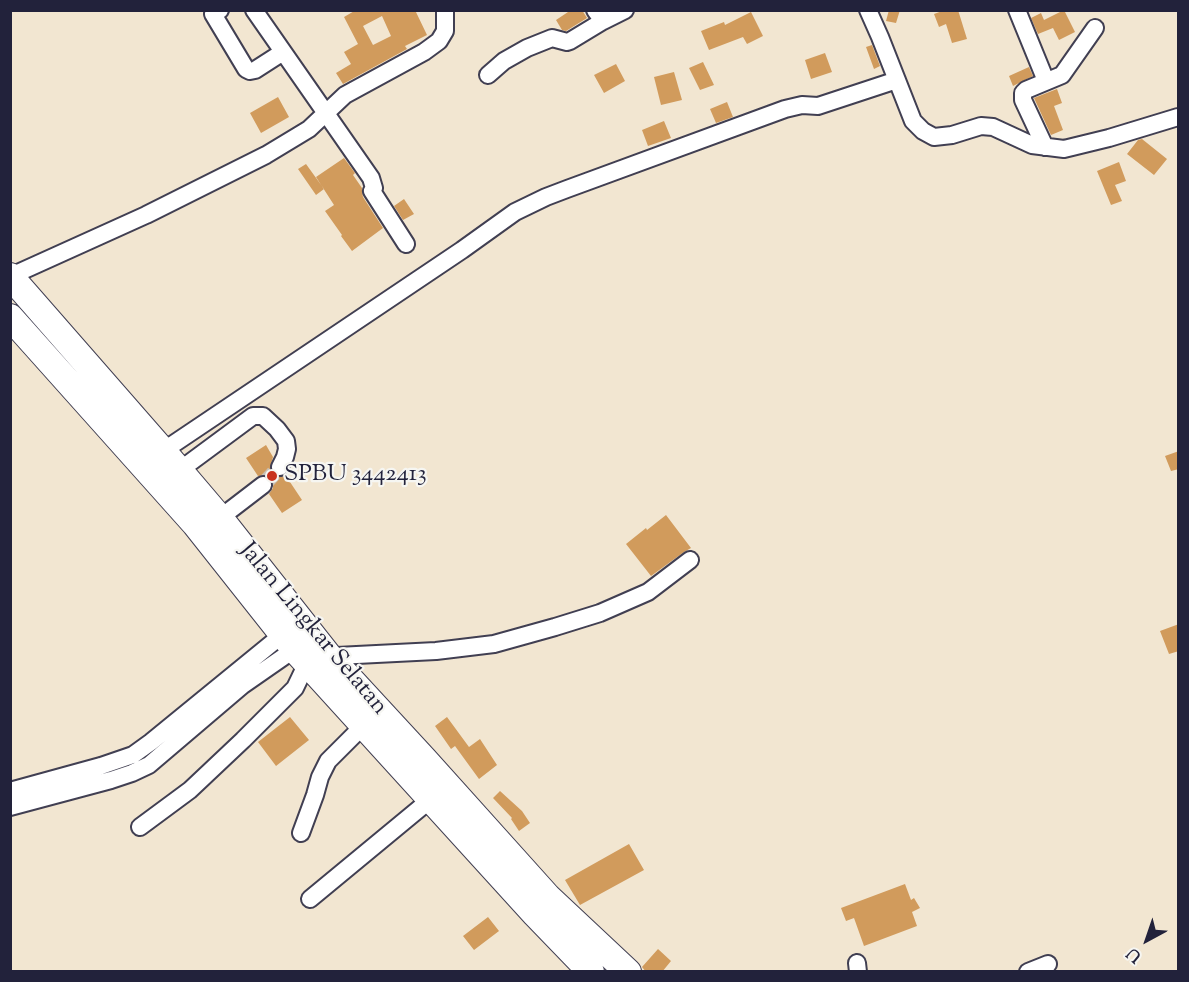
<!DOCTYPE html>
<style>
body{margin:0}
#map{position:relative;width:1189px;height:982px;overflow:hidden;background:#f2e6d1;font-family:"Sorts Mill Goudy",serif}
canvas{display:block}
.frame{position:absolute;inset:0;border:12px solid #22223b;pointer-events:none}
.north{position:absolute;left:1117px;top:910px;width:60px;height:60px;-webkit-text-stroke:4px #f6f6f2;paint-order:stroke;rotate:220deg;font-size:16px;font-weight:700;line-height:24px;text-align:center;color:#22223b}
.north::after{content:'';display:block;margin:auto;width:21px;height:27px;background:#22223b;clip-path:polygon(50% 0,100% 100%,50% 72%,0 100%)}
</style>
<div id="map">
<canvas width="1189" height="982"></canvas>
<div class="frame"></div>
<div class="north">U</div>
</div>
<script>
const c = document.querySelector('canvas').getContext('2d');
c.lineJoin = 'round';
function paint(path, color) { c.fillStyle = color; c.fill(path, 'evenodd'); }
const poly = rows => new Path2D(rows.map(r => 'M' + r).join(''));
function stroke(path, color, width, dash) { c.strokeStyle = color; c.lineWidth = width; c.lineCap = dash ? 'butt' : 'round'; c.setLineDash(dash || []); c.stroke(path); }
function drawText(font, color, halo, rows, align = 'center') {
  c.font = font + ' "Sorts Mill Goudy",serif'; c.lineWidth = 4.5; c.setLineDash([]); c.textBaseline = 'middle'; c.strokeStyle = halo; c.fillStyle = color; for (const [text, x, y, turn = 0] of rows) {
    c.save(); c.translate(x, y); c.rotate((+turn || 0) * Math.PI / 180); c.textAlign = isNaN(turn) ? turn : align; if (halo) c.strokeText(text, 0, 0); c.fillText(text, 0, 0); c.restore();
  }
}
const building = poly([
 [356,10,415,10,427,35,405,46,407,49,343,84,336,73,351,64,344,52,358,44,344,17],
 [382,16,391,36,373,45,363,26],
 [571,10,582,10,587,18,566,31,562,30,556,20],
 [889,10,900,10,896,23,886,21],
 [945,10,958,10,967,39,952,43,946,24,939,27,934,14],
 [1064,10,1075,32,1059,40,1053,28,1038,34,1031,18,1041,13,1044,20],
 [751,12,763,36,747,44,743,37,709,50,701,31,724,22,725,25],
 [872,45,880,66,874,69,866,47],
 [825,53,832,72,811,79,805,60],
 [703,62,714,85,700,90,689,68],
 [616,64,625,81,604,93,594,75],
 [1029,67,1033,76,1013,86,1009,76],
 [674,72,682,100,661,105,654,77],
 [1057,89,1062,103,1054,106,1063,130,1051,135,1034,98],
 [278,97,289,117,261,133,250,113],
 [727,102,733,117,716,123,710,109],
 [664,121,671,138,648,146,642,130],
 [1142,139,1167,159,1154,175,1127,154,1138,140],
 [344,158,355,173,353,175,362,188,362,192,363,197,383,228,352,251,341,236,342,235,325,211,334,205,316,177],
 [1119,162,1126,181,1115,185,1122,201,1111,205,1097,171],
 [306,164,324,189,316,195,298,169],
 [404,199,414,214,403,220,394,206],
 [266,445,273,457,270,467,271,472,276,477,281,477,286,476,302,500,282,513,269,494,273,488,273,483,272,479,266,475,258,476,246,458],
 [1179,451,1179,469,1171,471,1165,456],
 [666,515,691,548,684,552,651,576,626,544,646,528,647,530],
 [1179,624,1179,651,1169,654,1160,631],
 [290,717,309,740,276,766,258,742],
 [447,717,469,747,480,739,497,765,479,779,455,746,451,749,435,726],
 [500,791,522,811,530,823,519,831,511,819,512,818,493,798],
 [629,844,644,870,580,905,565,880],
 [905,884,911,900,914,898,920,908,912,912,917,926,864,946,854,918,846,921,841,908],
 [488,917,499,931,474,950,463,936],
 [658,949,671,961,662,972,646,972,642,967]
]);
const minorTunnel = poly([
 [263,485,280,467]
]);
const minor = poly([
 [220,10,213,14,246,69,250,71,255,70,283,52],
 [254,10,371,178,374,188,372,191,406,244],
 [595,10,603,21,625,10],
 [868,10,880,37,913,121,923,131,934,137,952,135,981,126,993,127,1032,145,1064,149,1109,138,1178,117],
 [1017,10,1046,81],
 [488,75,504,61,527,48,552,38,567,42,570,41,603,21],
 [1045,147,1023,100,1023,93,1026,90,1062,75,1095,28],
 [11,276,146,215,266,155,309,129,345,95,424,52,439,41,445,31,445,10],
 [163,451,462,250,515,212,546,197,567,189,785,109,802,105,818,106,897,80],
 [180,470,253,416,263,416,277,429,286,441,287,449,285,457,280,467],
 [220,518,263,485],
 [10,791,101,766,133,755,151,742,282,635,292,634],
 [10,807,111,780,132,773,149,765,243,685,302,644],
 [140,827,190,790,243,740,295,688,307,663,317,657,436,651,494,644,555,627,600,613,648,592,690,560],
 [301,833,315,795,320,777,328,761,364,725],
 [310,899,431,799],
 [857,963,858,972],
 [1028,972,1048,964]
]);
const highway = poly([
 [10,276,163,451,220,518,328,655,424,759,548,897,628,972],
 [10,317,195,524,294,649,535,914,591,972]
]);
const markers = [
 [272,476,6,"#c8321e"]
];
const poiNames = [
 ["SPBU 3442413",284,476]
];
const streetNames = [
 ["Jalan Lingkar Selatan",312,630,50]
];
paint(building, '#d19b5c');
stroke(minorTunnel, '#c8bfb3', 16, [16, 8]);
stroke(minor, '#413f52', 20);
stroke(highway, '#413f52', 28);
stroke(minor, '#fff', 16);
stroke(highway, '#fff', 26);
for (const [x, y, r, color] of markers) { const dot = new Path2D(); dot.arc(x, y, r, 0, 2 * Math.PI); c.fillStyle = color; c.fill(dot); stroke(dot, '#f6f6f2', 2); }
drawText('24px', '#22223b', '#f6f6f2', poiNames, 'left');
drawText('24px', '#22223b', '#f6f6f2', streetNames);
</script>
